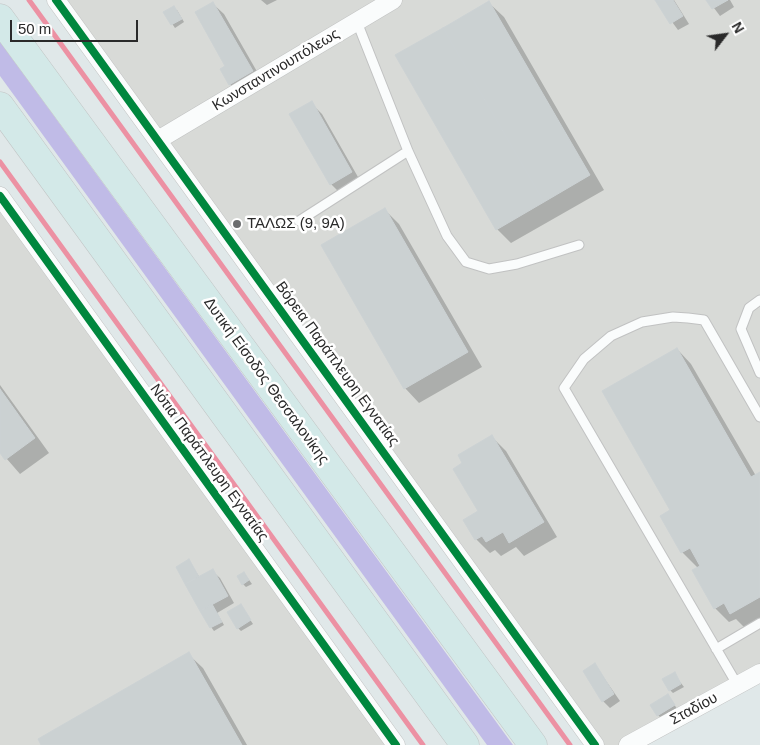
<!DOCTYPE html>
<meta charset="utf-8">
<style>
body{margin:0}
#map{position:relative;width:760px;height:745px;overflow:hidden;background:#e0e8e9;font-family:Arial,sans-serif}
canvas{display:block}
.north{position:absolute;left:700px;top:10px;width:50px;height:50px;-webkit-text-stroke:4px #fff;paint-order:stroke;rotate:60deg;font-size:14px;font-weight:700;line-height:20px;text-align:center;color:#2a2a2a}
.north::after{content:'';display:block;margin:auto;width:18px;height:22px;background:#2a2a2a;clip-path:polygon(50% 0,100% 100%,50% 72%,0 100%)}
.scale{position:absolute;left:10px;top:20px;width:128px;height:22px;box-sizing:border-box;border:2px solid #2a2a2a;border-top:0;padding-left:6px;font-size:15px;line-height:18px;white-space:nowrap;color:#2a2a2a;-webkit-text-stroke:4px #fff;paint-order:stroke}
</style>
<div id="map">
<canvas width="760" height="745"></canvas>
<div class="north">N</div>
<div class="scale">50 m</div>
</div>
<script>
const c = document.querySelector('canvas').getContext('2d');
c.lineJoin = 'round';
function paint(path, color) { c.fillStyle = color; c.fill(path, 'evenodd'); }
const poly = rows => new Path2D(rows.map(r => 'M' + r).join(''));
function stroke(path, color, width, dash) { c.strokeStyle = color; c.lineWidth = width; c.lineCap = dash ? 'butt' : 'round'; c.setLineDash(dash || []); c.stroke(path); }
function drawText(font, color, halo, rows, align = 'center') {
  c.font = font + ' Arial,sans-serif'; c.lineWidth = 5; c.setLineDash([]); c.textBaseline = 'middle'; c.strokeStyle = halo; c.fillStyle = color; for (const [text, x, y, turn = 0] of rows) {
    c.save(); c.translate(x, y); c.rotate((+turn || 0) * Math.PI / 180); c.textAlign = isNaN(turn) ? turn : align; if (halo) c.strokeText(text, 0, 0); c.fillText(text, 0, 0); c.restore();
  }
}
const industrial = poly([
 [63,0,760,0,760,679,646,745,604,745],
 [0,196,396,745,0,745]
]);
const green = poly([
 [0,42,513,745,487,745,0,76]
]);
const shadow = poly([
 [261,0,277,0,267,5],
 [656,0,674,0,689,24,678,30],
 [708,0,730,0,734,7,720,16],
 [489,3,504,17,604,190,511,243,497,229],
 [213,4,224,14,263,82,241,95,230,84],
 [177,10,184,22,175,28,165,13],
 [311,103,322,114,362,184,342,195,331,184,291,115],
 [385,210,399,224,482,367,419,403,405,388],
 [677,349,691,364,756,476,760,473,760,619,745,628,736,619,729,622,715,608,698,568,682,552,672,510],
 [0,385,49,453,20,474,0,451],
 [491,436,506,451,557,537,524,556,516,547,501,556,495,550,490,553,476,539,479,511,464,463],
 [189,561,200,578,212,571,220,578,234,603,217,613,224,625,214,631,211,627],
 [244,573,252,584,246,587,243,584],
 [241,606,253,624,241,631,238,628],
 [188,654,203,668,247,745,43,745],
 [595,665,620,701,610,708,603,701],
 [674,674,684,687,673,693,670,690],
 [671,699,677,709,661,718,658,715]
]);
const stream = poly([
 [29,0,570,745],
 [0,162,423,745]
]);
const building = poly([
 [655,0,673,0,683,16,670,24,655,0],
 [706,0,728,0,712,9,706,0],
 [489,1,590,175,544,202,443,28,489,1],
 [213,2,253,71,229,85,220,69,225,66,195,12,213,2],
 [174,6,182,19,171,25,163,12,174,6],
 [443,28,544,202,496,230,395,55,443,28],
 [312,101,352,172,330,185,289,114,312,101],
 [385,208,468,352,404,389,321,245,385,208],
 [677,348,751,477,760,472,760,597,730,614,724,603,714,609,692,570,700,566,690,548,681,553,660,516,670,510,602,391,677,348],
 [0,389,35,438,5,460,0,453,0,389],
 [492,435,544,522,509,543,503,532,486,542,482,536,475,540,463,520,478,511,453,469,462,463,458,455,492,435],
 [189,559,199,577,185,584,176,567,189,559],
 [213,569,228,596,200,611,185,584,213,569],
 [244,572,249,580,242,585,237,576,244,572],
 [212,604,222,622,210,628,200,611,212,604],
 [241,604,251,620,237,629,227,612,241,604],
 [189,652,242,745,41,745,38,739,189,652],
 [595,663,614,694,602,702,583,671,595,663],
 [675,672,681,684,669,691,662,679,675,672],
 [668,694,675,705,657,716,650,705,668,694]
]);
const service = poly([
 [357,22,408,151,447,236,466,262,489,269,517,264,579,245],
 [299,221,408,151],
 [760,300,749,308,741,329,760,373],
 [716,649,760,623],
 [738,686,564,388,584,359,611,336,642,322,673,317,688,318,704,320,760,417]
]);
const minor = poly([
 [56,0,595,745],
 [158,140,393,0],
 [0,196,396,745],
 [628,745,760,673]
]);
const motorway = poly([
 [0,18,533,745],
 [0,106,465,745]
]);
const cycleway = poly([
 [56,0,595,745],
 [0,196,396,745]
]);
const markers = [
 [237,224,5,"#6a6c6d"]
];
const streetNames = [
 ["Κωνσταντινουπόλεως",276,70,-31],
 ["Βόρεια Παράπλευρη Εγνατίας",337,364,54],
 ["Δυτική Είσοδος Θεσσαλονίκης",266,381,54],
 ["Νότια Παράπλευρη Εγνατίας",209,463,54],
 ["Σταδίου",694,709,-28]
];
const poiNames = [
 ["ΤΑΛΩΣ (9, 9Α)",247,224]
];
paint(industrial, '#d8dad7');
paint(green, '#c0bbe7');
paint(shadow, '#0003');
stroke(stream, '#ec91a3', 5);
paint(building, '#cbd1d2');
stroke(building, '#ccd2d4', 1);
stroke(service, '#c1c2c2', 11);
stroke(minor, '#c1c2c2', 19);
stroke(motorway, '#c1c4c4', 29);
stroke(service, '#fafcfc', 9);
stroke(minor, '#fafcfc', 18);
stroke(motorway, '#d3e9e8', 28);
stroke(cycleway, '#00873e', 8);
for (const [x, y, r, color] of markers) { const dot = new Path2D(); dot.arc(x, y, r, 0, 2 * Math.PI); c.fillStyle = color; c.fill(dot); stroke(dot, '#fff', 2); }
drawText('15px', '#2a2a2a', '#fff', streetNames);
drawText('15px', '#2a2a2a', '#fff', poiNames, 'left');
</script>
